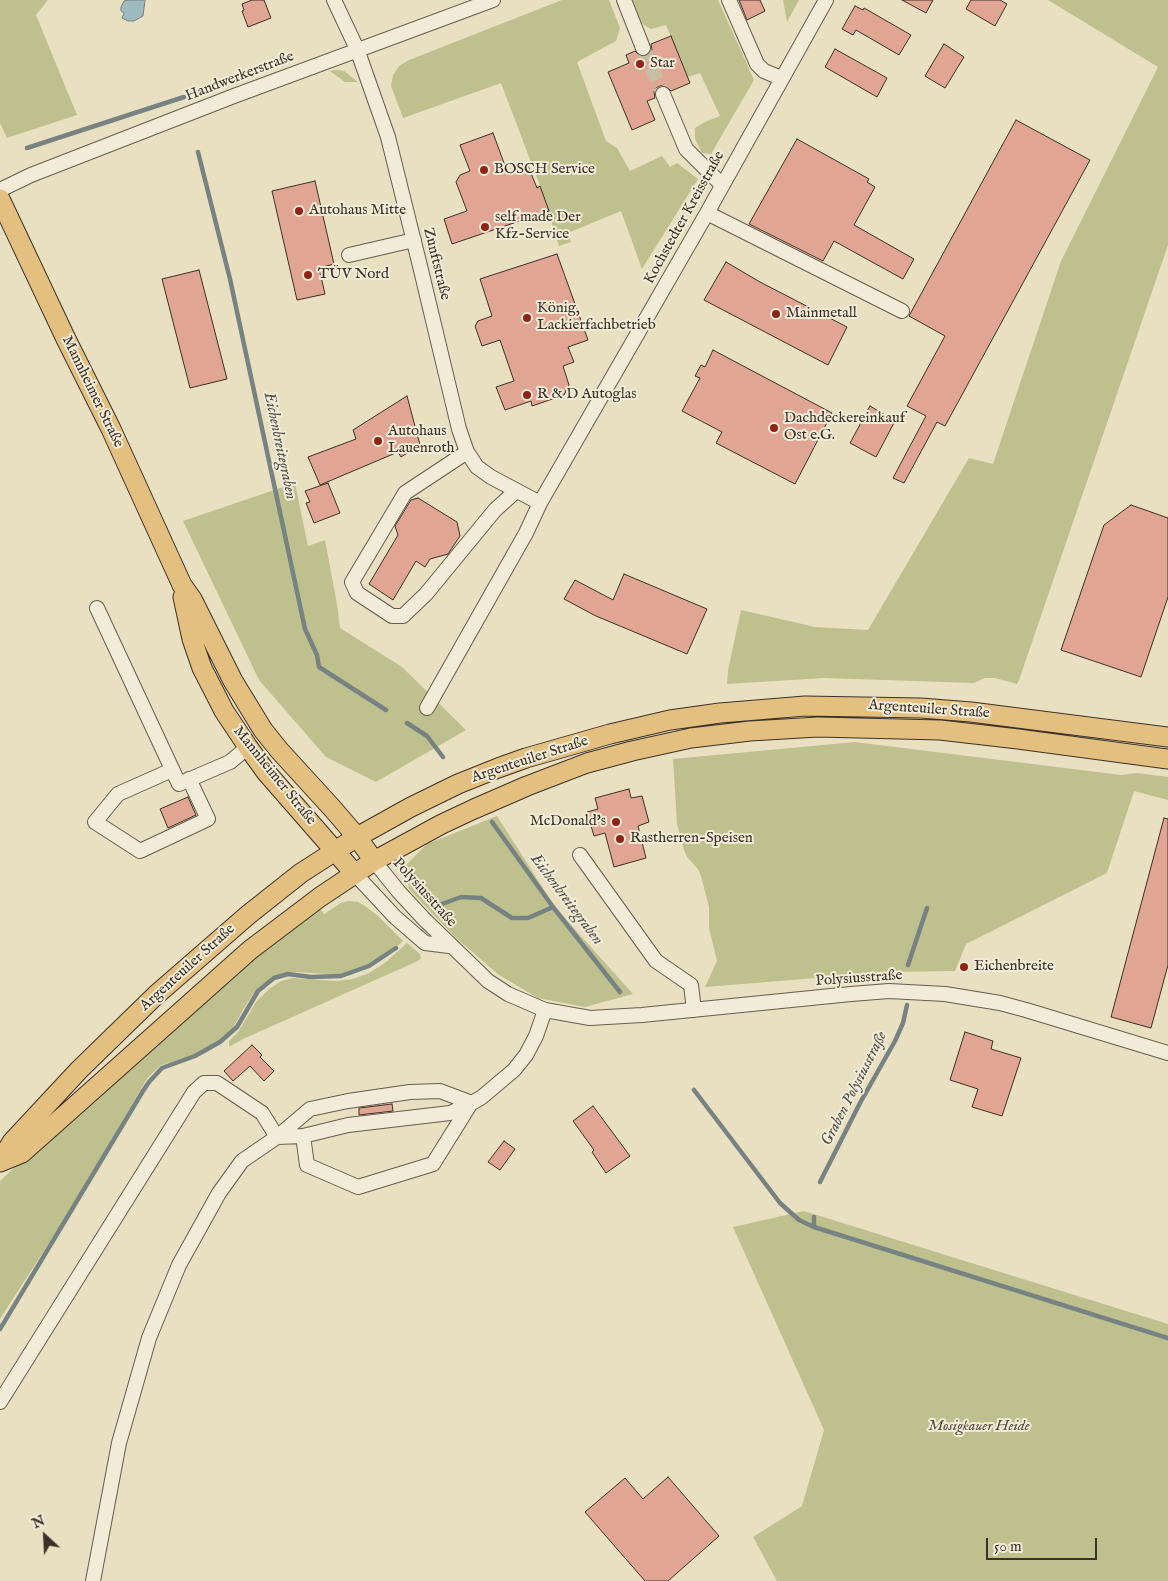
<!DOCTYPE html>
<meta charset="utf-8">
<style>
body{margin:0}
#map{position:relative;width:1168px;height:1581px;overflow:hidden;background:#e9e0c1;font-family:"IM FELL English",serif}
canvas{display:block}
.north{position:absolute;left:20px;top:1511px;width:50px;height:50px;-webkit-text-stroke:4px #f1ebd7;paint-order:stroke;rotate:335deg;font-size:14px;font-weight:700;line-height:20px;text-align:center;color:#3c3027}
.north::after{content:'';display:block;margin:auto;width:18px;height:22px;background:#3c3027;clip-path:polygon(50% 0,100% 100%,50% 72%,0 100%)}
.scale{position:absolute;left:986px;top:1538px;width:111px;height:22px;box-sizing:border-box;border:2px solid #3c3027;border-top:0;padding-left:6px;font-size:15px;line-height:18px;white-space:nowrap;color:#3c3027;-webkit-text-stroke:4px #f1ebd7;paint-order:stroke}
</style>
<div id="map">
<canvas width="1168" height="1581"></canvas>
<div class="north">N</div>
<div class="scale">50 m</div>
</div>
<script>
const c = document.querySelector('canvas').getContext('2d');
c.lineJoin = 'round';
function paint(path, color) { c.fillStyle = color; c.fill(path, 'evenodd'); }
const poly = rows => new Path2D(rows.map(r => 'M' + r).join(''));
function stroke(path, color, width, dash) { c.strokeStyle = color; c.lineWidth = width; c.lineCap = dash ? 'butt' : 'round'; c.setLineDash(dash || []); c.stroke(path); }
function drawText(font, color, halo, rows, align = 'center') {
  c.font = font + ' "IM FELL English",serif'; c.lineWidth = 4; c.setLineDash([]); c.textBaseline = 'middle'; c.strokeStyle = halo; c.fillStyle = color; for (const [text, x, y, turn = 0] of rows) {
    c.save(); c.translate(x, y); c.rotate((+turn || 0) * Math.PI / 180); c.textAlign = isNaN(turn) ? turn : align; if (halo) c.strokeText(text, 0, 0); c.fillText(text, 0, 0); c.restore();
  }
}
const green = poly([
 [0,0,48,0,36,15,77,115,7,138,0,123],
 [562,0,609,0,620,28,616,41,577,62,606,141,617,148,630,171,662,156,670,167,677,163,698,179,642,269,621,211,568,233,571,242,559,246,540,186,501,83,403,118,391,86,393,75,399,66,409,60],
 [632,0,718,0,754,80,711,154,702,153,695,139,695,128,705,122,720,116,700,73,688,77,666,25,651,29,641,23],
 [783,0,799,0,787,22],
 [1048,0,1168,0,1168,245,1019,680,1017,684,995,678,985,678,974,683,824,678,727,684,728,670,741,610,815,627,868,630,969,458,993,464,1061,261,1158,67],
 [336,70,344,71,358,82,345,82,330,71],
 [295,483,308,546,325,540,337,604,340,628,402,667,466,730,376,782,326,757,259,680,183,521],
 [855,742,1121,775,1137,773,1168,777,1168,800,1134,791,1107,873,966,944,955,971,891,972,705,987,717,961,709,928,709,907,701,876,698,869,687,857,684,850,677,824,673,759],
 [497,816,555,907,633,994,585,1007,538,998,499,975,455,937,409,889,406,865,427,844],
 [348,901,358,902,365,906,378,916,403,941,386,957,365,968,350,974,341,975,296,972,282,973,264,984,253,994,244,1008,233,1028,216,1043,191,1057,161,1065,148,1077,67,1215,0,1319,0,1181,18,1164,254,959,319,908,324,914,341,903],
 [407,943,420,954,421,958,418,961,243,1039,229,1047,229,1041,238,1032,256,1002,269,989,281,981,293,978,335,981,353,979,369,973,386,962],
 [804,1211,1168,1324,1168,1581,777,1581,753,1537,802,1506,824,1430,733,1227]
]);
const water = poly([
 [128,0,145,0,143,16,134,21,128,21,122,18,124,13,121,11,121,7,124,1,128,0]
]);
const stream = poly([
 [27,148,184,97],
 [198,152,230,279,305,629,317,655,319,667,386,710],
 [407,723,427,736,443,757],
 [492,822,553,907,620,992],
 [434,907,461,897,481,898,512,918,528,918,553,907],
 [908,965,927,908],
 [694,1090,780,1203,799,1220,814,1227,1168,1338],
 [820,1182,860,1103,895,1041,903,1023,907,1005],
 [814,1227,814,1217],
 [0,1329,143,1091,149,1082,162,1068,195,1056,220,1042,237,1027,258,991,274,978,288,974,311,977,341,976,369,966,396,948]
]);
const building = poly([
 [252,0,264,0,271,18,248,27,242,11,244,10,242,4,252,0],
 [739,0,760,0,765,11,747,20,739,0],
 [902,0,933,0,926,13,902,0],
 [971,0,1000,0,1007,4,995,26,966,9,971,0],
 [855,6,863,10,864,8,911,35,899,55,856,30,853,35,842,29,855,6],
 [671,36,690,83,671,91,665,85,660,86,656,88,654,92,655,98,647,101,655,120,632,130,608,72,629,63,626,55,635,51,641,57,647,56,652,50,651,44,671,36],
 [944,44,964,57,945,88,925,76,944,44],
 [835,49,887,78,877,97,825,67,835,49],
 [1016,120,1090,160,945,426,937,422,904,483,893,478,926,416,907,406,945,336,909,316,1016,120],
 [493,133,508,174,528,166,537,188,540,186,549,211,452,244,444,219,467,211,456,182,460,175,470,171,460,145,493,133],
 [797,139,869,179,867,182,875,187,854,225,914,259,903,279,834,241,823,261,749,224,797,139],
 [315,181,334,264,319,268,325,294,297,300,272,191,315,181],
 [557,254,588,340,568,347,574,362,563,366,569,385,564,395,532,406,531,401,505,410,496,387,514,381,500,340,482,346,475,326,478,321,492,316,480,279,557,254],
 [726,262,760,282,847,327,828,365,704,300,726,262],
 [199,270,227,379,190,388,162,279,199,270],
 [713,350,832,413,795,484,716,443,722,432,682,411,700,378,695,376,701,365,705,367,713,350],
 [407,396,420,445,401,457,398,452,320,485,308,457,356,439,353,430,407,396],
 [870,406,895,421,876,457,850,443,870,406],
 [328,483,340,513,314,523,306,503,310,502,305,491,328,483],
 [418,498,457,522,460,536,448,554,430,559,425,567,416,561,393,600,369,584,398,535,395,526,411,500,418,498],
 [1131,505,1168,518,1168,597,1141,677,1061,650,1104,525,1131,505],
 [624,574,707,609,687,654,596,616,564,599,575,580,613,600,624,574],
 [629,789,631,798,642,796,649,822,638,826,646,858,614,867,605,833,594,836,587,812,598,809,595,798,629,789],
 [188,797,196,815,168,828,160,809,188,797],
 [1164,818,1168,819,1168,965,1151,1028,1111,1017,1164,818],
 [965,1032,993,1041,991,1049,1021,1058,1002,1116,972,1107,978,1089,950,1080,965,1032],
 [252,1045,262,1055,260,1057,274,1071,264,1081,250,1066,233,1081,224,1071,252,1045],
 [392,1104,393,1111,359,1115,359,1108,392,1104],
 [593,1106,630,1156,606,1173,592,1152,594,1150,573,1121,593,1106],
 [504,1141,515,1149,500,1170,488,1162,504,1141],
 [668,1477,719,1536,668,1581,645,1581,585,1512,625,1478,643,1499,668,1477]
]);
const minorTunnel = poly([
 [643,48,663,94]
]);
const minor = poly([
 [334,0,357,49,388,137,420,266,459,429,467,452,477,467,491,477,540,503],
 [624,0,643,48],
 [729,0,757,64,764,71,781,78],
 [663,94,686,149,722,185],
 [0,190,31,175,234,96,493,0],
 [707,213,902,311],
 [349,255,414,240],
 [467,452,405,493,352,582,357,593,392,616,403,616,426,594,495,510,516,491],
 [97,608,179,784,230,762,248,747],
 [427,708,526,533,540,503,707,213,826,0],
 [172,770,118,794,95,822,140,851,208,819,189,779],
 [580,855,656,961,691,985,694,1010],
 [374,861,399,892,424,919,488,981,508,994,545,1010,590,1018,642,1015,851,994,889,991,945,994,1000,1003,1026,1010,1168,1053],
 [355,874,395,917,425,943,449,946],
 [303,1136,307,1165,358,1187,433,1164,471,1103],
 [0,1402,194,1092,204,1083,217,1083,262,1113,277,1137,310,1109,348,1101,410,1092,440,1091,472,1103],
 [93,1581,119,1443,149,1338,179,1265,219,1193,242,1161,277,1137,303,1136,348,1125,450,1113,472,1103,482,1097,514,1070,526,1055,536,1036,545,1010]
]);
const major = poly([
 [0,199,66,339,111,429,182,585,192,599,233,681,263,730,279,750,332,808,357,837,374,861],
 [183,597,192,639,202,668,224,711,248,747,266,772,355,874],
 [0,1162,12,1142,79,1070,156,995,248,915,301,873,357,837,411,807,458,784,498,768,526,758,610,734,670,720,720,713,805,706,921,708,971,712,1168,737],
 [0,1162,22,1153,250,950,320,897,374,861,442,824,474,809,527,786,587,763,632,751,691,738,750,731,818,727,940,730,1018,739,1168,759]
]);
const markers = [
 [640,64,5,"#8f2418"],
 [484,170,5,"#8f2418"],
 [299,211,5,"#8f2418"],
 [485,227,5,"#8f2418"],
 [308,275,5,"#8f2418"],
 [776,314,5,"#8f2418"],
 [527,318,5,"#8f2418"],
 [527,395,5,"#8f2418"],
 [774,428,5,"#8f2418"],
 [378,441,5,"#8f2418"],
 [616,822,5,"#8f2418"],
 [620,839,5,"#8f2418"],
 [964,967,5,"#8f2418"]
];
const poiNames = [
 ["Star",650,64],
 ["BOSCH Service",494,170],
 ["Autohaus Mitte",309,211],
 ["self made Der",495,218],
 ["Kfz-Service",495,235],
 ["TÜV Nord",318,275],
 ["König,",537,309],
 ["Lackierfachbetrieb",537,326],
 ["Mainmetall",786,314],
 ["R & D Autoglas",537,395],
 ["Dachdeckereinkauf",784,419],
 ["Ost e.G.",784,436],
 ["Autohaus",388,432],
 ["Lauenroth",388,449],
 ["McDonald's",606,822,"right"],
 ["Rastherren-Speisen",630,839],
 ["Eichenbreite",974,967]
];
const streetNames = [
 ["Handwerkerstraße",240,77,-21],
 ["Kochstedter Kreisstraße",685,218,-61],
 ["Zunftstraße",436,264,76],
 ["Mannheimer Straße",92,392,64],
 ["Argenteuiler Straße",929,710,4],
 ["Argenteuiler Straße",530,760,-18],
 ["Mannheimer Straße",274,776,51],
 ["Polysiusstraße",424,893,48],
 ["Argenteuiler Straße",188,968,-42],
 ["Polysiusstraße",859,979,-4]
];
const parkNames = [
 ["Mosigkauer Heide",979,1427]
];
const waterNames = [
 ["Eichenbreitegraben",279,446,78],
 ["Eichenbreitegraben",566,900,53],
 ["Graben Polysiusstraße",855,1089,-63]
];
paint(green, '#bec08d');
paint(water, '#9dbabe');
stroke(water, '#768382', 1);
stroke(stream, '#768382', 4.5);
paint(building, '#e0a693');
stroke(building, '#3c3027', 1);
stroke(minorTunnel, '#c6bda2', 14, [14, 7]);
stroke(minor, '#675c4e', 16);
stroke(major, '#3c3027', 21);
stroke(minor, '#f1ebd7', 14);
stroke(major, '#e4c080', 19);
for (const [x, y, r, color] of markers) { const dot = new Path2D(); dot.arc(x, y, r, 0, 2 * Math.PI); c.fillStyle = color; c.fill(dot); stroke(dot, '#f1ebd7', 2); }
drawText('15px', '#3c3027', '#f1ebd7', poiNames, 'left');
drawText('15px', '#3c3027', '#f1ebd7', streetNames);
drawText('italic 15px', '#564d3b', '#f1ebd7', parkNames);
drawText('italic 16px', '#54524d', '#f1ebd7', waterNames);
</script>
